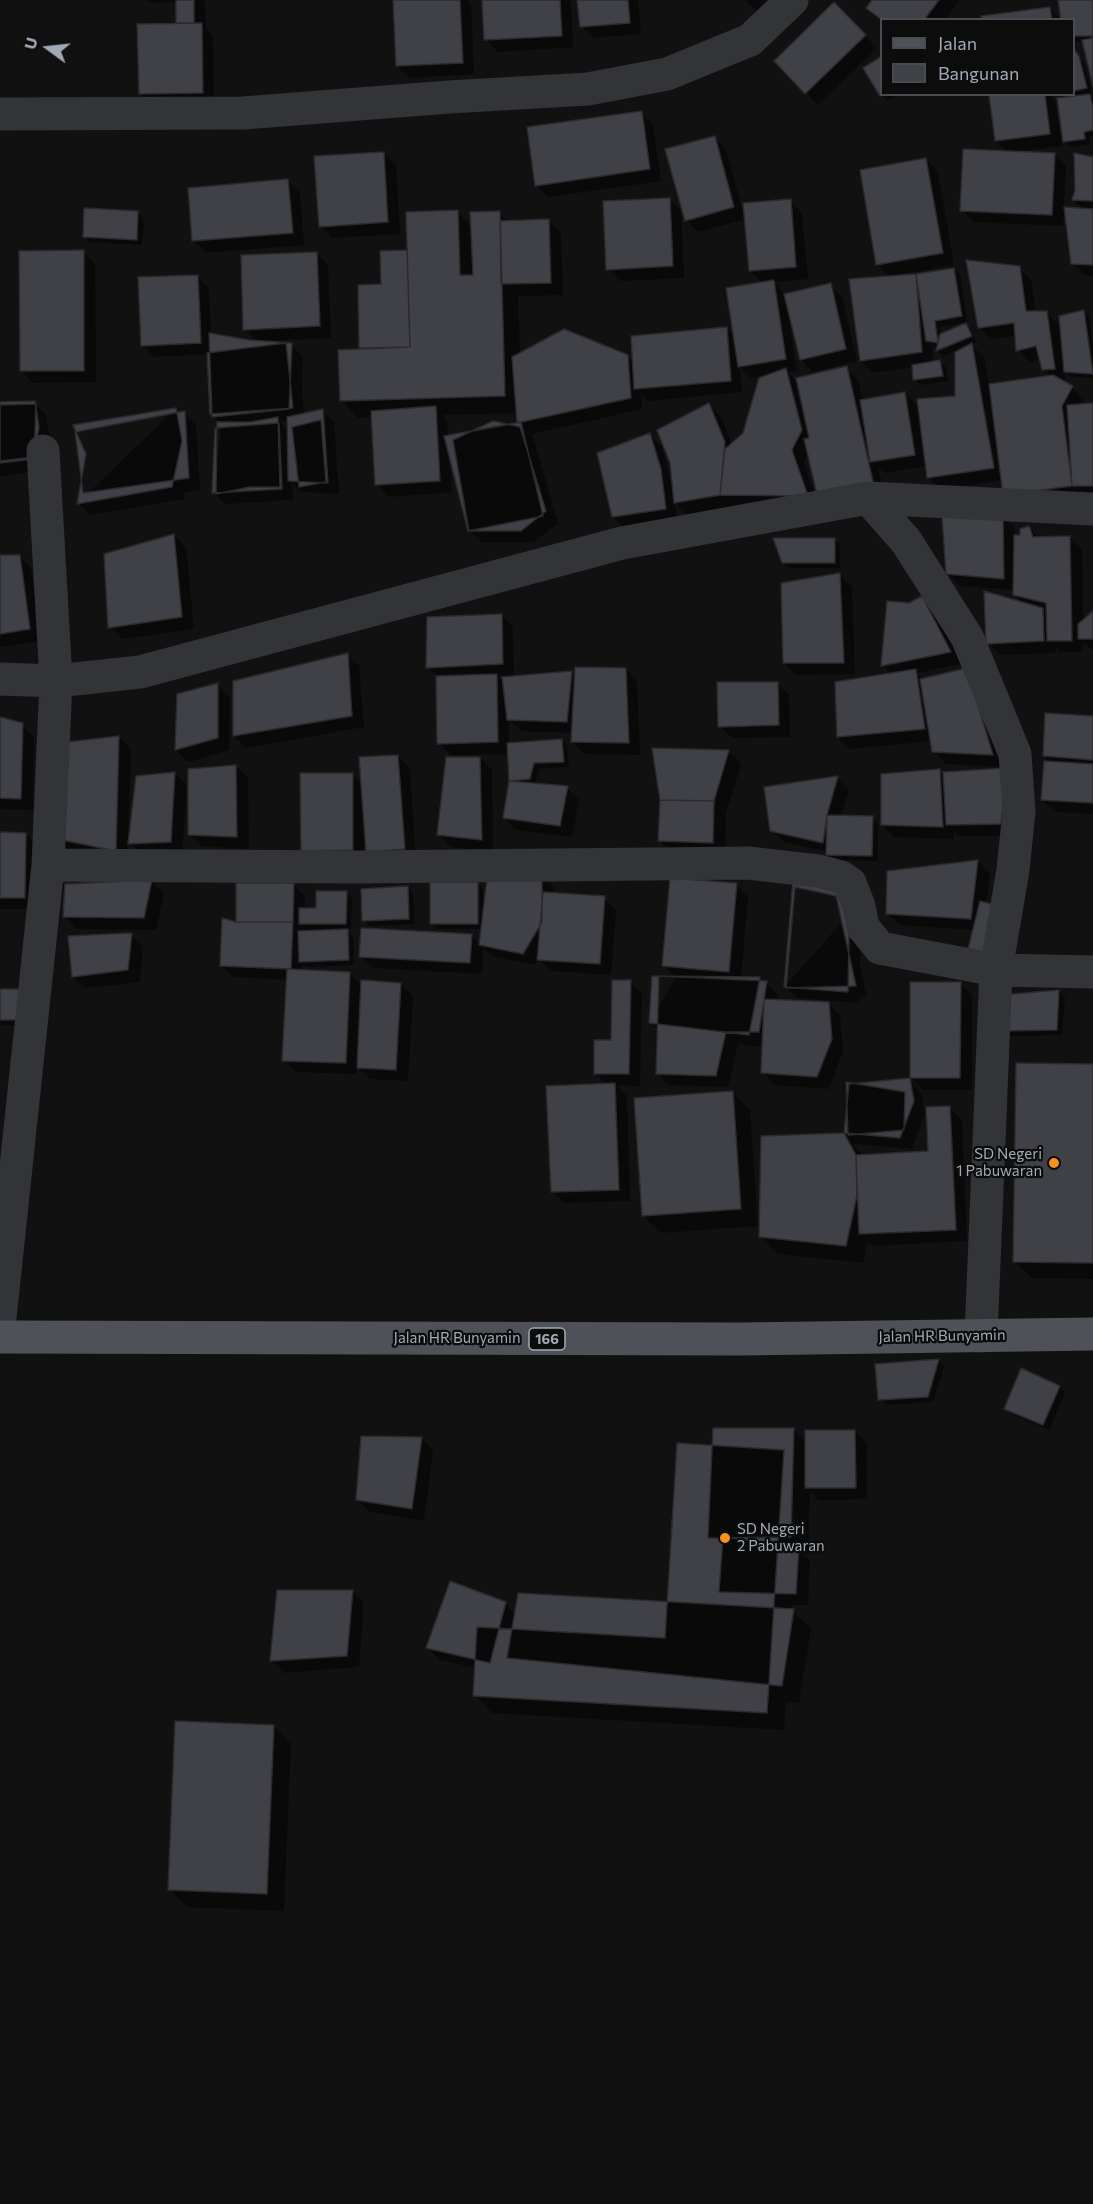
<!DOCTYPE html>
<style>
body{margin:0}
#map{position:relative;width:1093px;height:2204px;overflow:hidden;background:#111112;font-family:Commissioner,sans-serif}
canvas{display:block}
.legend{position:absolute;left:880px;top:18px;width:195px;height:78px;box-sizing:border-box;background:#0c0c0d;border:2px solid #484b50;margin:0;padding:8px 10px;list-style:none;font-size:18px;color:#a1aab4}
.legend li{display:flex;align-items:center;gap:12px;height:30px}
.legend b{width:30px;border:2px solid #484b50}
.north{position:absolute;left:18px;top:18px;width:60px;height:60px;-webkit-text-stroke:4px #0c0c0d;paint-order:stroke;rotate:285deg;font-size:16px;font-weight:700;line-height:24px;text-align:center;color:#a1aab4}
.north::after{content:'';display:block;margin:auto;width:21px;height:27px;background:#a1aab4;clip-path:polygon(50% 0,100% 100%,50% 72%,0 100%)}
</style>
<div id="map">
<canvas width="1093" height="2204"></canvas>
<ul class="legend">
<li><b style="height:8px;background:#4e5157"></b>Jalan</li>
<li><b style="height:16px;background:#404146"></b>Bangunan</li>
</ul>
<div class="north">U</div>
</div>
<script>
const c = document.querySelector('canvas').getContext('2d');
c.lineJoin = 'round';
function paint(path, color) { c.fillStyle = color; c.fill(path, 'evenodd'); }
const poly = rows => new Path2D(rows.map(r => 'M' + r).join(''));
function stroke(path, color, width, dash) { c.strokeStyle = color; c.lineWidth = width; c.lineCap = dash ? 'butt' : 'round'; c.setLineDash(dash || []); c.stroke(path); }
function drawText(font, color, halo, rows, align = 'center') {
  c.font = font + ' Commissioner,sans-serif'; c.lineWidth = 4.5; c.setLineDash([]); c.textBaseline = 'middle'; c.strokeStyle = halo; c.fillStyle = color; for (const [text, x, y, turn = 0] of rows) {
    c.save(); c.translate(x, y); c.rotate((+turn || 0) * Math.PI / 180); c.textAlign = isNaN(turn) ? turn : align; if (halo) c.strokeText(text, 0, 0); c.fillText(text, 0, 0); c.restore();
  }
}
const shadow = poly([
 [147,0,205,0,206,28,213,36,214,105,153,106,141,94,177,24,177,2,150,3],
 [394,0,468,0,471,3,474,74,409,78,397,66],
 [484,0,571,0,573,47,498,52,486,40],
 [579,0,638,0,641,34,593,38,581,26],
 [745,0,784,0,767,20],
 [874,0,960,0,945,20,882,21,868,8],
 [1059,0,1093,0,1093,79,1084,41,1074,42,1074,20],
 [834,4,877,48,818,105,776,61],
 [1050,8,1061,20,983,20],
 [1074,49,1084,63,1092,93,1089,94,1093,98,1093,136,1089,137,1090,144,1070,147,1064,141,1062,99,1058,94,1074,94],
 [882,94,897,94,887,101],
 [1002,94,1049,94,1055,101,1062,146,1021,151,1021,153,1054,154,1066,166,1063,226,974,222,962,210,1008,152,996,141,991,96],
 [641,113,653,125,661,181,548,197,536,185],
 [714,137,726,149,744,216,790,201,802,213,808,279,773,282,785,294,830,285,842,297,857,361,813,372,801,360,793,325,790,325,797,371,788,372,798,383,846,368,858,380,863,401,905,393,920,408,957,397,956,351,943,356,937,351,938,347,932,346,934,363,940,362,946,367,948,381,921,385,915,380,913,367,873,373,861,361,890,278,877,264,926,160,938,172,954,265,897,275,898,277,915,276,917,278,954,269,960,275,967,322,940,327,941,335,966,325,972,331,976,342,971,345,984,357,989,385,1051,377,1044,369,1041,359,1030,362,1018,350,1017,336,991,339,979,327,1019,268,1031,280,1036,313,1046,312,1058,324,1060,335,1062,335,1083,312,1089,317,1093,345,1093,378,1071,377,1064,370,1066,381,1061,381,1072,388,1084,400,1081,405,1093,404,1093,497,1017,506,1003,480,941,489,928,477,927,466,884,473,878,467,885,498,809,453,804,463,819,508,733,506,687,514,675,502,677,521,625,529,613,517,650,435,662,447,671,480,709,405,721,417,732,445,745,434,761,376,751,378,740,367,742,392,648,401,641,394,642,409,532,434,558,523,534,542,481,542,469,530,451,460,450,460,452,492,389,497,377,485,372,417,358,418,341,400,363,350,361,348,382,286,406,251,409,254,457,212,472,227,499,213,508,222,549,221,561,233,563,295,518,296,520,355,627,356,634,363,726,329,735,337,763,284,750,271,746,219,698,232,686,220],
 [518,413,519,424,448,437,447,420,443,415],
 [384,153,396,165,400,234,332,238,320,226],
 [1093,159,1093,276,1085,275,1073,263,1084,210,1074,200],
 [288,181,300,193,304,245,206,253,194,240],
 [669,199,681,211,684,278,620,281,608,269],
 [138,213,144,219,142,245,90,242,84,236],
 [83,252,95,264,96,382,33,383,21,370],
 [316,253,328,265,331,338,264,341,264,343,291,345,303,357,302,390,304,414,322,411,334,422,339,494,301,492,292,483,293,500,225,504,213,492,222,424,211,414,208,354,154,357,142,345,197,276,209,288,211,335,258,342,245,329],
 [288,421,288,430,280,422],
 [34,403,46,415,50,440,45,470,0,476,0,404],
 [175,409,180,414,184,413,196,425,200,490,185,492,184,499,90,515,78,503],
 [1003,516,1015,528,1015,536,1022,536,1028,527,1039,538,1070,537,1082,549,1083,622,1093,613,1093,650,1083,642,1083,652,1060,652,1056,648,1056,653,1000,655,988,643,1024,604,1015,595,1015,590,960,586,948,574],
 [174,535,186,547,194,629,122,639,110,627],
 [834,539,840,545,840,568,789,568,783,562],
 [19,556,31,568,41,641,0,647,0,557],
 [840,575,852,587,855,674,796,675,784,663],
 [922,598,934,610,962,664,917,673,924,680,966,670,1004,767,946,764,934,751,932,741,850,749,838,737,892,674,883,665,909,605],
 [501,615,513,627,514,677,572,672,576,677,625,669,637,681,640,755,584,754,572,741,573,733,521,731,509,719,509,744,562,741,567,746,569,767,539,769,535,785,567,788,579,800,572,837,516,830,504,818,511,782,509,754,451,755,439,743,438,677,428,667],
 [503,676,504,683,497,677],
 [347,654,359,666,364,727,246,748,234,736],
 [777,683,789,695,790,737,732,738,720,726],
 [218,685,230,697,229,750,188,762,176,750,179,695],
 [1093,718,1093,814,1055,812,1043,800,1051,763,1044,756],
 [0,719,22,725,34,737,33,810,0,809],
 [119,737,131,749,128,840,130,840,175,773,187,785,182,854,142,855,128,841,127,862,66,850,54,837],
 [654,750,729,752,741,764,726,814,725,854,671,852,659,840,661,799],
 [398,756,410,768,416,861,380,863,367,841,364,841,364,861,314,862,352,774,363,785],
 [480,758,492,770,493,852,451,847,439,835],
 [236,766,248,778,249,849,201,846,189,834],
 [1007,770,1012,835,959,836,954,831,954,839,894,837,882,825,939,771,945,776],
 [837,778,849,790,841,817,872,818,878,824,878,861,833,860,828,852,784,842,771,830],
 [831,853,841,855,841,857,831,856],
 [0,834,26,834,38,846,37,909,0,909],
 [978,861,990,873,986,904,974,930,900,925,887,913],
 [541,874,553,886,553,894,604,898,616,910,611,975,551,971,539,959,535,965,492,956,483,947,482,974,373,968,361,956,471,935,480,944,482,929,437,929,432,923,477,884,483,889,483,904,485,904],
 [152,882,164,894,156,930,77,929,65,917],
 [293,884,305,896,305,910,318,909,346,892,352,898,351,929,345,929,353,937,354,965,306,967,303,964,302,972,349,973,362,986,401,984,413,996,408,1081,370,1079,357,1066,357,1074,296,1072,284,1060,288,980,233,977,221,965,237,923],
 [736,885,748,897,741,978,759,979,766,983,778,995,777,1001,826,1003,826,1001,840,1015,843,1051,829,1089,775,1085,763,1072,764,1037,762,1037,760,1047,738,1044,728,1087,669,1085,657,1073,659,1031,650,1022,676,978,664,966],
 [408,888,413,894,415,924,369,926,364,920],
 [862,900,860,966,867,997,860,997,860,1003,797,998,785,986],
 [131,935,143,947,140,982,85,988,73,976],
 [630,982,642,994,640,1086,616,1085,627,1096,630,1201,564,1203,552,1191,607,1085,595,1073,613,1042],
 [960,983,972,995,972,1090,923,1090,911,1078],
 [0,990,24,1026,0,1025],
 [1059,991,1065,997,1062,1035,1005,1036,1000,1030],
 [1093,1065,1093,1279,1032,1278,1014,1261],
 [909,1080,921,1092,925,1114,912,1149,853,1144,863,1156,930,1153,950,1108,962,1120,967,1241,872,1246,868,1241,863,1263,778,1254,761,1237,763,1138,845,1135,848,1103,848,1083],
 [732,1093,750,1110,758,1226,661,1233,643,1216],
 [939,1360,944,1366,933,1402,886,1405,880,1400,877,1365],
 [1059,1387,1065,1393,1049,1430,1011,1414,1006,1408],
 [793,1429,807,1443,855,1431,867,1443,867,1499,819,1500,810,1491,808,1554,803,1554,810,1561,808,1605,792,1605,791,1611,811,1628,799,1703,786,1702,784,1730,492,1713,475,1695,476,1668,440,1660,428,1648,505,1604,516,1615,669,1604,713,1447],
 [421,1438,433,1450,424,1521,370,1512,357,1500],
 [352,1591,364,1603,359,1667,284,1673,272,1661],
 [274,1726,291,1744,284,1911,187,1907,170,1890]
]);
const building = poly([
 [176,0,194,0,194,23,176,23,176,0],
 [393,0,460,0,463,63,396,66,393,0],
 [482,0,560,0,562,36,484,40,482,0],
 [577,0,628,0,630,23,580,27,577,0],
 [872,0,939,0,924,20,882,20,866,8,872,0],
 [1058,0,1093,0,1093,36,1074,36,1074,20,1061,20,1058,0],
 [834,2,866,35,805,94,774,61,834,2],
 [1050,7,1052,20,982,20,981,16,1050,7],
 [202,23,203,93,139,94,137,24,202,23],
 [1093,38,1093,86,1082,40,1093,38],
 [1074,49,1079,56,1087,88,1074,91,1074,49],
 [882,56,882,94,880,96,863,68,882,56],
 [1045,94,1050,134,995,141,989,95,1045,94],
 [1090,94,1093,108,1093,130,1084,132,1085,139,1063,142,1057,98,1090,94],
 [642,111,650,169,535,186,527,127,642,111],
 [715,136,734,207,685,221,665,149,715,136],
 [963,149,1055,153,1052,215,960,211,963,149],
 [384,152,388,222,319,227,314,156,384,152],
 [1074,153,1093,157,1093,201,1072,200,1075,190,1074,153],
 [926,158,943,253,876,265,860,170,926,158],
 [288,179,293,233,192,241,188,188,288,179],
 [670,198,673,266,606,270,603,201,670,198],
 [791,199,796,267,749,271,743,203,791,199],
 [1064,207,1093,209,1093,265,1071,264,1064,207],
 [84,208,138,211,137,240,83,237,84,208],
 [458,210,460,275,473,275,470,212,500,211,505,396,340,401,338,350,410,347,406,212,458,210],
 [549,219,551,283,501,284,500,221,549,219],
 [84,250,84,371,20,371,19,251,84,250],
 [407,250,410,347,359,348,358,285,381,284,380,251,407,250],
 [317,252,320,326,243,330,241,255,317,252],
 [966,260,1020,266,1026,311,1047,311,1055,369,1042,370,1036,346,1016,351,1014,323,978,328,966,260],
 [954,268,962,316,935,321,938,343,926,341,916,274,954,268],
 [916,274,922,352,860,361,849,279,916,274],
 [198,275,201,343,141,346,138,277,198,275],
 [774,280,786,359,738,367,726,288,774,280],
 [831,283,846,349,800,360,784,294,831,283],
 [1084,310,1093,374,1064,372,1059,316,1084,310],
 [966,323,972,336,936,351,940,334,966,323],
 [727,327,731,381,634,389,631,336,727,327],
 [564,329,628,355,631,398,517,423,512,357,564,329],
 [209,333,249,340,292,343,289,409,212,417,209,333],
 [286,343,293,408,210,414,207,353,286,343],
 [972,343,994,468,927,478,917,399,955,396,955,352,972,343],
 [940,360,943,376,913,380,912,365,940,360],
 [847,366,874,486,818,499,804,439,809,438,796,378,847,366],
 [786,368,802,430,792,450,808,496,720,495,725,449,743,433,759,378,786,368],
 [1053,375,1073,386,1062,406,1072,486,1003,495,989,384,1053,375],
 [905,392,915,455,870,462,860,400,905,392],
 [35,401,39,427,33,459,0,463,0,402,35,401],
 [709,403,725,442,720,495,674,503,670,463,657,430,709,403],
 [1093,403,1093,486,1072,486,1067,405,1093,403],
 [36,404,34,457,0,461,0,405,36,404],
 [436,406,440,481,375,485,371,411,436,406],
 [176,408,182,441,172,487,77,504,86,454,73,425,176,408],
 [323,409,328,483,288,481,287,417,323,409],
 [185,411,189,478,83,493,75,432,185,411],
 [278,417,280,487,250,487,216,494,217,422,251,422,278,417],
 [321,420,326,482,299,487,292,427,321,420],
 [493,421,520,427,546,511,521,531,469,531,453,440,493,421],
 [521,422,543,516,468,531,444,436,521,422],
 [279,423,282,489,212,493,215,428,279,423],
 [650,433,661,469,666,509,612,517,597,453,650,433],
 [1003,515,1004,579,946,574,942,516,1003,515],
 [1029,526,1033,537,1070,536,1072,641,1047,641,1046,603,1013,595,1014,535,1020,535,1020,529,1029,526],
 [174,534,182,617,108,628,104,554,174,534],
 [773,538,835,538,835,563,782,563,773,538],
 [0,555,20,555,30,629,0,634,0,555],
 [840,573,844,663,783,663,781,583,840,573],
 [984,591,1043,608,1044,641,986,644,984,591],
 [922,596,951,652,881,666,887,601,909,603,922,596],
 [1093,611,1093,639,1078,639,1078,624,1093,611],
 [502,614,503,664,426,668,427,617,502,614],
 [348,653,352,716,233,736,233,681,348,653],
 [575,667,626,668,629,743,571,742,575,667],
 [967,668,993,755,932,752,920,679,967,668],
 [916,669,925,729,837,737,835,682,916,669],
 [572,671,567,722,507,720,502,677,572,671],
 [497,674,498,742,437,744,436,676,497,674],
 [717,682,778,682,779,725,718,727,717,682],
 [218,683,218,738,175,750,177,694,218,683],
 [1045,713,1093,716,1093,760,1043,756,1045,713],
 [0,717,23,723,21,799,0,798,0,717],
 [119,736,116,851,52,838,59,743,119,736],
 [562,739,564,762,534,763,530,779,509,781,507,743,562,739],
 [652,748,729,750,714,801,660,800,652,748],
 [398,755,405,849,366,852,359,757,398,755],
 [446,757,480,757,482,840,437,835,446,757],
 [1044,761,1093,764,1093,803,1041,800,1044,761],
 [236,765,237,837,188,835,188,769,236,765],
 [1007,768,1001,824,946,825,943,772,1007,768],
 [940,769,943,827,881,825,881,774,940,769],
 [175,772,171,842,128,844,136,776,175,772],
 [300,773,353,773,353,850,301,851,300,773],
 [838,776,827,815,823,843,770,831,764,787,838,776],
 [509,781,568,786,560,826,503,818,509,781],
 [660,800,714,801,713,843,658,841,660,800],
 [827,815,873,816,872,856,826,855,827,815],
 [0,832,26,833,25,898,0,898,0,832],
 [978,860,971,919,886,914,887,871,978,860],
 [488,870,542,872,542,922,523,954,479,945,488,870],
 [670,878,737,883,729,972,662,966,670,878],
 [152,880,144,918,63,917,65,884,152,880],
 [793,880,850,886,848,992,784,987,793,880],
 [430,882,478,882,478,924,430,924,430,882],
 [236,883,294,883,293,922,236,922,236,883],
 [408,886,409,919,362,921,361,889,408,886],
 [795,887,836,896,856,986,786,988,795,887],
 [316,891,347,891,346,924,299,924,299,908,316,908,316,891],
 [543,892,605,896,600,964,537,960,543,892],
 [980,901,1002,907,990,954,968,949,980,901],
 [222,918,236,922,293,922,291,969,220,966,222,918],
 [361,928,472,934,470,963,359,957,361,928],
 [348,929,349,960,299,962,298,931,348,929],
 [132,933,128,970,72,977,68,936,132,933],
 [287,969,350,972,346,1063,282,1061,287,969],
 [652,976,760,977,749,1035,649,1023,652,976],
 [659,976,767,981,759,1032,726,1032,716,1076,656,1074,659,976],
 [361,980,401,983,396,1070,357,1068,361,980],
 [612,980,631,980,629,1074,594,1074,594,1040,611,1040,612,980],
 [910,982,961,982,960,1078,910,1078,910,982],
 [0,989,19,989,19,1020,0,1020,0,989],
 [1059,990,1057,1030,998,1031,1002,995,1059,990],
 [764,999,829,1002,832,1039,817,1077,761,1073,764,999],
 [1016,1063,1093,1064,1093,1263,1013,1262,1016,1063],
 [910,1078,914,1101,900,1138,844,1133,849,1084,910,1078],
 [846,1082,905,1092,904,1130,848,1135,846,1082],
 [615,1083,619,1190,551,1192,546,1086,615,1083],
 [733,1091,741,1209,642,1216,634,1098,733,1091],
 [950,1106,956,1230,859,1234,856,1155,928,1151,926,1107,950,1106],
 [844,1133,856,1155,857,1195,846,1246,759,1237,761,1136,844,1133],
 [939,1359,928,1397,878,1400,875,1364,939,1359],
 [1021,1368,1060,1386,1043,1425,1004,1409,1021,1368],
 [713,1428,794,1428,791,1537,708,1538,713,1428],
 [805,1430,855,1430,856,1488,805,1488,805,1430],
 [361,1436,422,1437,412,1509,356,1500,361,1436],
 [677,1443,784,1450,767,1713,473,1696,477,1627,665,1638,677,1443],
 [723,1537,799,1547,796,1594,719,1592,723,1537],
 [450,1581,506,1602,490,1663,426,1648,450,1581],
 [277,1590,353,1590,347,1656,270,1661,277,1590],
 [518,1593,794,1609,782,1686,507,1658,518,1593],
 [175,1721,274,1725,267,1894,168,1890,175,1721]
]);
const minor = poly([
 [0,114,243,113,449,97,588,89,667,74,750,40,792,0],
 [43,451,56,681,140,672,622,543,868,498,1093,509],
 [868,498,906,541,967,637,1015,754,1019,812,1013,870,996,970,981,1336],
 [0,679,56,681,48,865,0,1318],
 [48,865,358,867,748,863,818,871,841,877,850,883,859,906,863,927,880,948,996,970,1093,972]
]);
const primary = poly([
 [0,1337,742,1339,1093,1334]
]);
const markers = [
 [1054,1163,6,"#f99122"],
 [725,1538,6,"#f99122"]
];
const shields = [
 [547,1339,36]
];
const shieldNames = [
 ["166",547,1339]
];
const poiNames = [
 ["SD Negeri",1042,1154],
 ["1 Pabuwaran",1042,1171],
 ["SD Negeri",737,1529,"left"],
 ["2 Pabuwaran",737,1546,"left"]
];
const streetNames = [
 ["Jalan HR Bunyamin",942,1336,-1],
 ["Jalan HR Bunyamin",457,1338]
];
paint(shadow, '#0007');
paint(building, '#404146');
stroke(building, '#2b2b2f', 1.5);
stroke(minor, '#323438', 33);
stroke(primary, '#4e5157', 33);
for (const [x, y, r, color] of markers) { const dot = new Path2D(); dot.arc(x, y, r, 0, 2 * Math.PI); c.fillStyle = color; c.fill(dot); stroke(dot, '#0c0c0d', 2); }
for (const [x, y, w] of shields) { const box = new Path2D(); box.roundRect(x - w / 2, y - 11, w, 22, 4.5); c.fillStyle = '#0c0c0d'; c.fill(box); stroke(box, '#a1aab4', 1.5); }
drawText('bold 14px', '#a1aab4', null, shieldNames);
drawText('15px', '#a1aab4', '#0c0c0d', poiNames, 'right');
drawText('15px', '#a1aab4', '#0c0c0d', streetNames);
</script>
